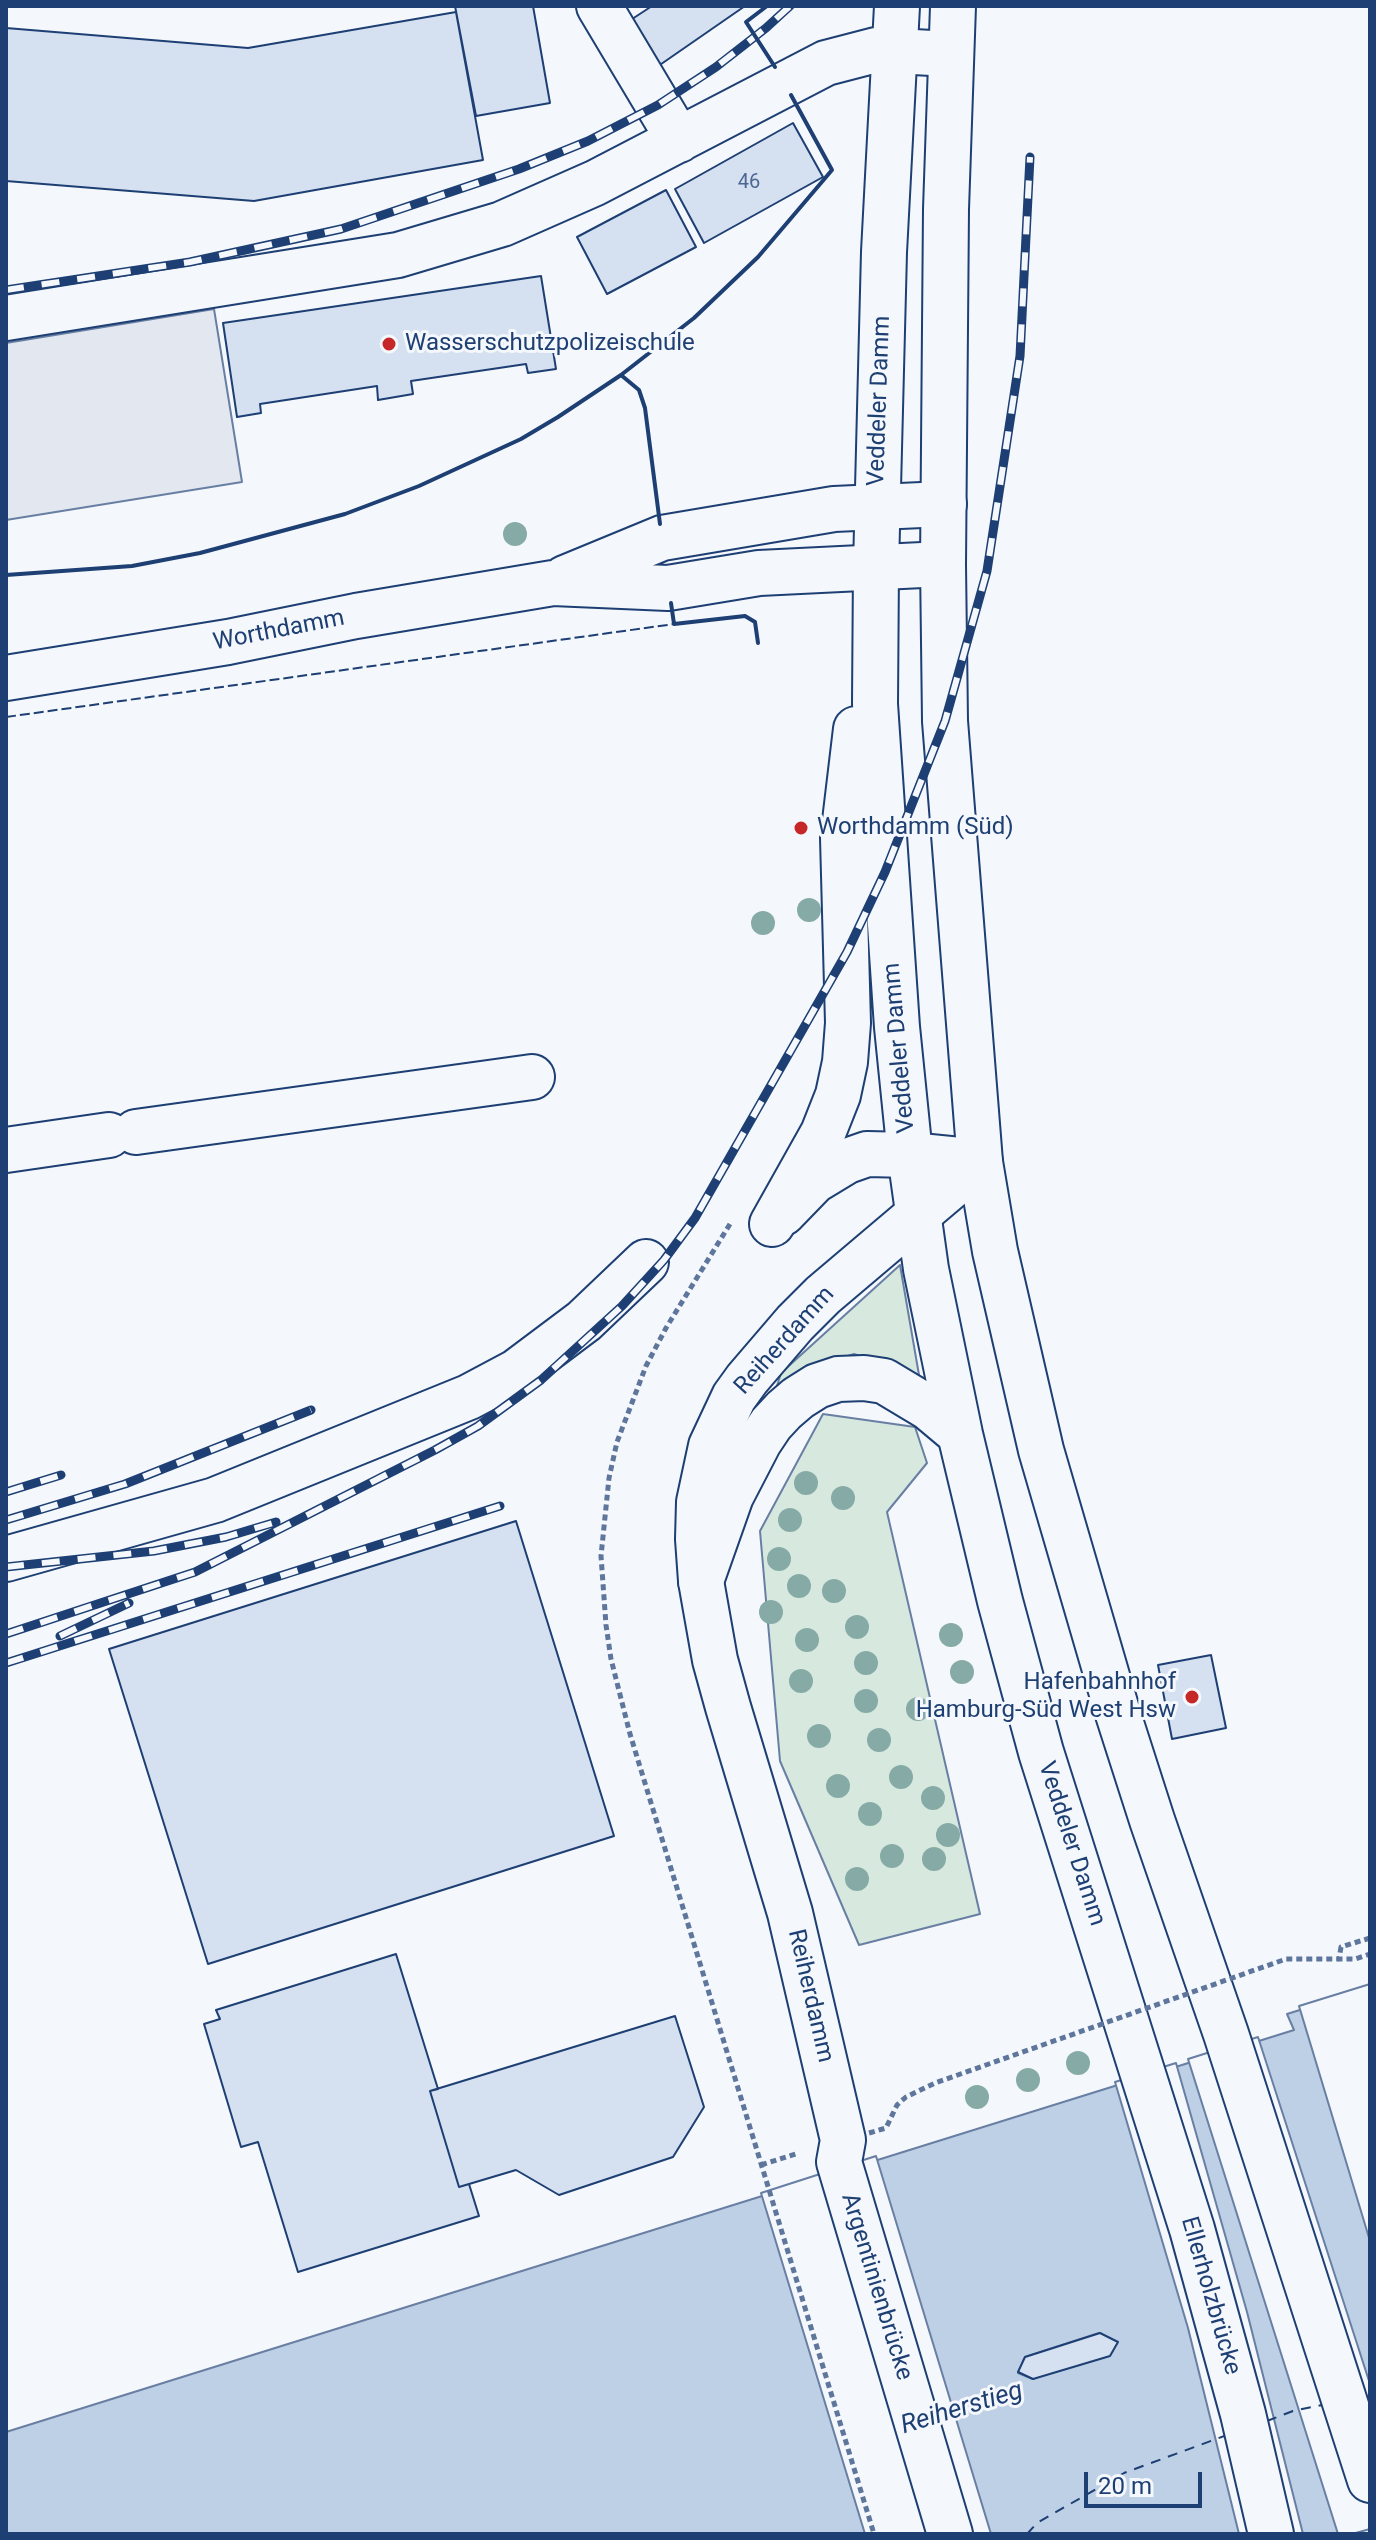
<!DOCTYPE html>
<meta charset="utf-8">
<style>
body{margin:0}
#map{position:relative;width:1376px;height:2540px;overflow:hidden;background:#f4f7fb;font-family:Roboto,sans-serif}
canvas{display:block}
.frame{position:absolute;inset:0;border:8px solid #1d3f73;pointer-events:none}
.scale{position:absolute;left:1084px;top:2472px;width:118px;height:36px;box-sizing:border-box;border:4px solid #1d3f73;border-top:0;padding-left:10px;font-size:24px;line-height:28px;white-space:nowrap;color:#1d3f73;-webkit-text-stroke:6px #f4f7fb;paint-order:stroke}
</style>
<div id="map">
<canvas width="1376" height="2540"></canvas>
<div class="frame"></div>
<div class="scale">20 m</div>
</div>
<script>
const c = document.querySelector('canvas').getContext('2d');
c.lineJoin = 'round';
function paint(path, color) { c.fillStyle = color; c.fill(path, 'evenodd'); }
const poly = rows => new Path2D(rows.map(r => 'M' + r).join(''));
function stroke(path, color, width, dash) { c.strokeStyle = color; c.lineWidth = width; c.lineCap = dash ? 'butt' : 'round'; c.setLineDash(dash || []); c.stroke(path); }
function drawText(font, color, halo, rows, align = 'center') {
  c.font = font + ' Roboto,sans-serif'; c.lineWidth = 6; c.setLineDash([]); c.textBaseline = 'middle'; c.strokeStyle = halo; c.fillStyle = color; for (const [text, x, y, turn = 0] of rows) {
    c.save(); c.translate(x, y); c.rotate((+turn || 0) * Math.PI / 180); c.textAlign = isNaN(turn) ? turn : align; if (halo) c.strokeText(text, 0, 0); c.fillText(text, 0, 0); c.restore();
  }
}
const green = poly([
 [900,1265,919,1375,854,1354,803,1370,776,1389,781,1373,900,1265],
 [823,1414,915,1427,927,1463,887,1512,980,1914,859,1945,780,1761,760,1531,823,1414]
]);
const parking = poly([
 [214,309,242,482,6,520,6,343,214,309]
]);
const water = poly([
 [1370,1988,1370,2525,1338,2534,6,2534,6,2432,1294,2030,1287,2014,1370,1988],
 [1099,2333,1117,2342,1033,2379,1018,2373,1025,2357,1099,2333]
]);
const pier = poly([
 [1370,1984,1370,2241,1299,2006,1370,1984],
 [1258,2037,1370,2384,1370,2529,1352,2534,1338,2534,1188,2059,1258,2037],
 [1176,2063,1247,2312,1303,2534,1239,2534,1188,2328,1115,2082,1176,2063],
 [876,2156,991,2534,865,2534,761,2193,876,2156]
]);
const ferry = poly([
 [1267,2421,1293,2411,1322,2405],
 [1027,2534,1037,2523,1124,2473,1227,2435]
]);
const building = poly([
 [455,6,533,6,550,103,476,116,455,6],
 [652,6,745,6,654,69,626,23,652,6],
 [456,12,483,160,254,201,6,181,6,28,248,48,456,12],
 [793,123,823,177,704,243,675,189,793,123],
 [666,190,696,247,607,294,577,237,666,190],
 [541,276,556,369,528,373,526,364,411,381,413,394,378,400,377,386,260,404,261,413,237,417,223,323,541,276],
 [516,1521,614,1836,208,1964,109,1649,516,1521],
 [1211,1655,1226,1728,1172,1739,1158,1665,1211,1655],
 [396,1954,438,2089,430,2091,459,2187,469,2184,479,2216,298,2272,258,2142,241,2147,204,2024,220,2019,216,2010,396,1954],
 [675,2016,704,2107,673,2157,559,2195,516,2170,459,2187,430,2091,675,2016],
 [1100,2333,1118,2342,1110,2356,1033,2379,1018,2372,1025,2357,1100,2333]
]);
const path = poly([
 [730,1224,666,1328,646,1366,617,1442,609,1478,601,1556,606,1625,611,1659,630,1734,874,2534],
 [1370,1938,1341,1947,1339,1959,1355,1959,1370,1954],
 [761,2165,799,2153]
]);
const minor = poly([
 [599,6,679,140],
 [6,318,398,255,502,224,595,183,826,63,876,50,951,54],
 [565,578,662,538,834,509,944,504],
 [6,678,228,642,356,616,553,583,668,588,759,573,943,564],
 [136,1132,532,1077],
 [6,1150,109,1135],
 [783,1213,814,1181,847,1161,867,1154,910,1155,980,1162],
 [6,1559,215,1500,469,1397,516,1372,584,1321,646,1262],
 [950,2534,839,2162,843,2140,790,1913,728,1707,715,1660,701,1581,698,1539,699,1502,711,1446,734,1397,747,1379,795,1323,823,1295,980,1162]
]);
const major = poly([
 [897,6,884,252,876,567,875,704,897,1027,910,1155,926,1269,960,1434,1000,1601,1041,1752,1192,2229,1243,2414,1271,2534],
 [953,6,946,209,943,564,945,721,980,1162,995,1251,1041,1450,1118,1714,1152,1820,1226,2034,1370,2480],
 [772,1224,823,1133,838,1095,845,1062,848,1023,843,838,856,729],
 [701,1581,731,1496,759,1442,771,1424,784,1410,798,1398,817,1386,838,1379,864,1378,884,1381,929,1408,960,1434]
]);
const rail = poly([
 [6,290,190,262,341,229,519,169,588,141,658,105,716,67,766,28,790,6],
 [6,1492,61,1475],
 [6,1520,125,1484,311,1410],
 [6,1567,154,1551,226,1537,276,1522],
 [6,1634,195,1572,435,1450,478,1426,541,1380,622,1306,664,1260,695,1218,847,952,885,872,945,721,987,571,1020,356,1030,157],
 [60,1636,129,1603],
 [6,1663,500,1506]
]);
const pathBridge = poly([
 [869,2133,886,2128,897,2105,906,2097,935,2083,1286,1959,1339,1959]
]);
const fence = poly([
 [6,717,674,624]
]);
const wall = poly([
 [767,6,746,22,775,67],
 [660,524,645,408,639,390,621,375,694,318,758,257,832,170,791,95],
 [6,575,132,566,200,553,345,514,419,486,521,439,558,417,621,375],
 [671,603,674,624,745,616,755,622,758,643]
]);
const trees = [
 [515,534],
 [809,910],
 [763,923],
 [806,1483],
 [843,1498],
 [790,1520],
 [779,1559],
 [799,1586],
 [834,1591],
 [771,1612],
 [857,1627],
 [951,1635],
 [807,1640],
 [866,1663],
 [962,1672],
 [801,1681],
 [866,1701],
 [918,1709],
 [819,1736],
 [879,1740],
 [901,1777],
 [838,1786],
 [933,1798],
 [870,1814],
 [948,1835],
 [892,1856],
 [934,1859],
 [857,1879],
 [1078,2063],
 [1028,2080],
 [977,2097]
];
const markers = [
 [389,344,8,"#c62828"],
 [801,828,8,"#c62828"],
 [1192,1697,8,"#c62828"]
];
const numberNames = [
 ["46",749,183]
];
const poiNames = [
 ["Wasserschutzpolizeischule",405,344],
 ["Worthdamm (Süd)",817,828],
 ["Hafenbahnhof",1176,1683,"right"],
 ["Hamburg-Süd West Hsw",1176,1711,"right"]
];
const streetNames = [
 ["Veddeler Damm",880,401,-88],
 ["Worthdamm",279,631,-11],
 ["Veddeler Damm",900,1048,-95],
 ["Reiherdamm",785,1341,-48],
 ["Veddeler Damm",1071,1844,72],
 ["Reiherdamm",810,1996,77],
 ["Argentinienbrücke",876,2287,73],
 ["Ellerholzbrücke",1210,2296,74]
];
const waterNames = [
 ["Reiherstieg",962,2409,-17]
];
paint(green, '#d7e8df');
stroke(green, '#687fa3', 2);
paint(parking, '#e3e8f0');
stroke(parking, '#687fa3', 2);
paint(water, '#bed0e5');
stroke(water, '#687fa3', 2);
paint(pier, '#f4f7fb');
stroke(pier, '#687fa3', 2);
stroke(ferry, '#1d3f73', 2, [10, 8]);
paint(building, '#d5e0f0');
stroke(building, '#1d3f73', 2);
stroke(minor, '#1d3f73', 48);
stroke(major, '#1d3f73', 48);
stroke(path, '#5e769c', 5, [6, 4]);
stroke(minor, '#f4f7fb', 44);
stroke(major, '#f4f7fb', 44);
stroke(rail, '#1d3f73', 9);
stroke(rail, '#f4f7fb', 6, [18]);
stroke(pathBridge, '#5e769c', 5, [6, 4]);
stroke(fence, '#1d3f73', 2, [10, 4]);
stroke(wall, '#1d3f73', 4);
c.fillStyle = '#86aba6';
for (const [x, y] of trees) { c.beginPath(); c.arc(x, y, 12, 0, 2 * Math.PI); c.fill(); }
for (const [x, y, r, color] of markers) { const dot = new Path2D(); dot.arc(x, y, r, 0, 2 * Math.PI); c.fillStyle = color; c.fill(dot); stroke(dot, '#f4f7fb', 3); }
drawText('20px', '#4b6792', null, numberNames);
drawText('24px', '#1d3f73', '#f4f7fb', poiNames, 'left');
drawText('24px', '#1d3f73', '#f4f7fb', streetNames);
drawText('italic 26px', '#1d3f73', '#f4f7fb', waterNames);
</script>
